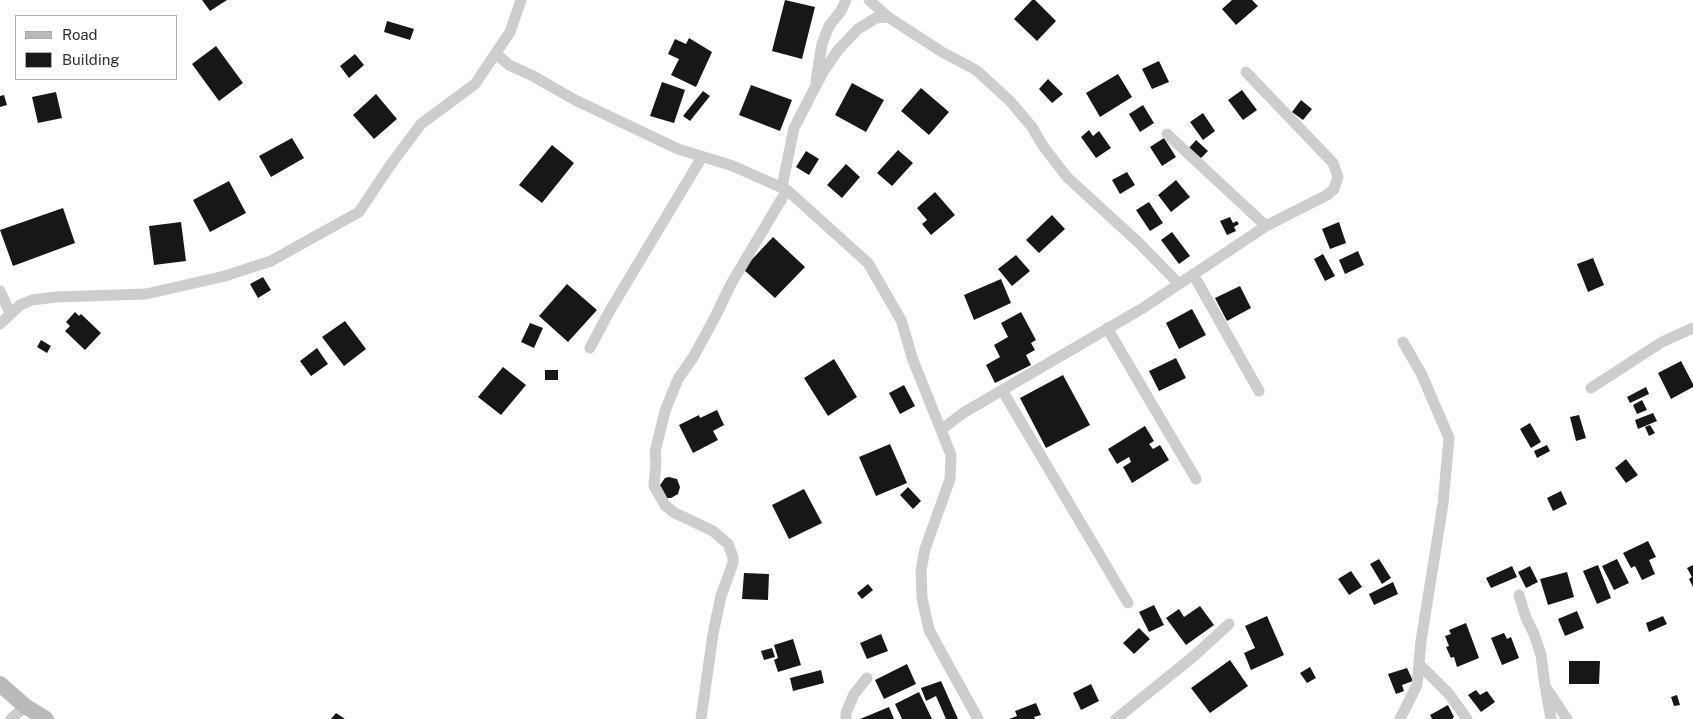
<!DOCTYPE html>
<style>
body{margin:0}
#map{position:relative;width:1693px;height:719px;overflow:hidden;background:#fff;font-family:"Public Sans",sans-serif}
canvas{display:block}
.legend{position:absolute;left:15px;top:15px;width:162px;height:65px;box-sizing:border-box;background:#fff;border:1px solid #acacac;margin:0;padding:6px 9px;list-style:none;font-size:15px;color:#303030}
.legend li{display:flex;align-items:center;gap:10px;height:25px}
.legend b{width:25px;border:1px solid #acacac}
</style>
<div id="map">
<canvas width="1693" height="719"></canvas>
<ul class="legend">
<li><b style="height:6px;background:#bababa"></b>Road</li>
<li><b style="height:14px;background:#171717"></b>Building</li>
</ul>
</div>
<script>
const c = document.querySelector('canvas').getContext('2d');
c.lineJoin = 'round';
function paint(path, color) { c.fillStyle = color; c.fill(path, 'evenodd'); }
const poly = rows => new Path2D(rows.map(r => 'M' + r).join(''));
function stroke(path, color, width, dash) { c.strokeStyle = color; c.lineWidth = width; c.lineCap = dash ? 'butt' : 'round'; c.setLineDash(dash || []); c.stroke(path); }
const building = poly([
 [202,0,227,0,210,11],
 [785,0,815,7,802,59,772,51],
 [1032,0,1035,0,1056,21,1037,41,1014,19],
 [1232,0,1252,0,1258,6,1236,25,1222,9],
 [387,21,414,29,410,40,384,32],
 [689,38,712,52,696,87,671,75,679,59,668,54,675,39,686,44],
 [216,46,243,83,219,101,192,64],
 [355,54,364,65,349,78,340,66],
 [1159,61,1169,82,1152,89,1142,69],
 [1118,74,1132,97,1100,117,1086,93],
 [1048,79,1063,94,1052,103,1039,89],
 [662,82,685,90,674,123,650,116],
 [852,83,884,100,866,132,835,115],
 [751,85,792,100,780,131,739,115],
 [921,88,949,112,929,135,901,111],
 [1242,90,1257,110,1243,120,1228,100],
 [703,91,710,96,690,121,683,116],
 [56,92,62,118,38,123,32,97],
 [376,94,397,119,374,139,353,115],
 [4,95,7,105,0,107,0,96],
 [1301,100,1312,109,1303,120,1292,112],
 [1143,105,1154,123,1140,132,1129,114],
 [1203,113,1215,131,1203,140,1190,122],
 [1089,130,1093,136,1099,131,1111,148,1096,158,1081,137],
 [292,138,304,158,271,177,259,156],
 [1164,138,1176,157,1162,166,1150,147],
 [1196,140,1208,151,1201,158,1189,148],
 [552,145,574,163,542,203,519,185],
 [898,150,913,163,892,186,877,173],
 [806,151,819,159,809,175,796,167],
 [846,164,860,177,842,198,827,185],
 [1127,172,1135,185,1120,194,1112,180],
 [1176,180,1190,197,1171,212,1158,195],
 [229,181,246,213,210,232,193,200],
 [935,192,955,215,931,235,922,224,927,220,917,208],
 [1149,202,1163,223,1150,231,1136,210],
 [63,208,75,243,13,266,0,230],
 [1052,215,1065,229,1039,253,1026,240],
 [1230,217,1233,223,1237,221,1239,224,1234,227,1236,231,1227,235,1220,221],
 [181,222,186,261,154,265,149,226],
 [1339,222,1346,243,1330,249,1322,229],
 [1172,232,1190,256,1179,264,1161,240],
 [773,237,805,267,775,298,743,269],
 [1358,251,1364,265,1345,274,1339,260],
 [1323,254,1335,276,1325,281,1314,259],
 [1016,255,1030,271,1012,286,998,269],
 [1593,258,1604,285,1588,292,1577,264],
 [263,277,271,290,258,298,250,284],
 [1001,279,1011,303,974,320,964,295],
 [567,284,597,310,568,342,539,316],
 [1240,286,1251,308,1227,321,1215,298],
 [1192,309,1206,335,1179,349,1166,323],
 [75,312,79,316,81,314,101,333,85,350,65,331,70,326,66,322],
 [1021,312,1036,340,1031,343,1035,350,1026,355,1031,365,995,383,986,365,1000,357,994,345,1008,337,1001,323],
 [345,321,366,349,344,366,322,337],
 [530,323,543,328,534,348,521,342],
 [41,340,51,346,47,353,37,347],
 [317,348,328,364,311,376,300,361],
 [1176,358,1186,378,1159,391,1149,371],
 [834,359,857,397,828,416,804,378],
 [1681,361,1693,384,1693,387,1671,399,1658,373],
 [503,367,526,385,501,415,478,397],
 [545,370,558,370,558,380,545,380],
 [1063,375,1090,425,1046,448,1020,398],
 [904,385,915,406,900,414,889,393],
 [1646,387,1649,394,1630,403,1627,397],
 [1642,400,1647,410,1637,414,1633,405],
 [717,410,724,425,713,431,718,440,693,453,679,425,699,415,700,418],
 [1653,413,1657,421,1638,429,1635,420],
 [1579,415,1586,438,1576,441,1570,417],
 [1530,423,1541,442,1531,448,1520,429],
 [1650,425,1655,433,1649,436,1645,427],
 [1145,426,1154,441,1149,444,1153,449,1160,445,1169,460,1132,483,1123,467,1131,462,1129,457,1117,464,1108,449],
 [890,444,907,483,876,496,859,457],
 [1547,445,1550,451,1537,458,1534,451],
 [1626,459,1638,475,1626,483,1615,468],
 [669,477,677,479,680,487,678,494,671,498,667,498,660,485,665,478],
 [908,487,921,501,913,509,900,495],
 [804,489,822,523,789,539,772,505],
 [1561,491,1567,504,1553,511,1547,498],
 [1648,541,1656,557,1649,560,1655,574,1642,580,1635,566,1631,568,1623,553],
 [1379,559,1391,578,1382,584,1370,564],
 [1617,559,1629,583,1614,590,1602,566],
 [1598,565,1611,598,1597,604,1583,571],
 [1693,565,1693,587,1689,579,1692,577,1687,568],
 [1512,566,1517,577,1491,588,1486,578],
 [1530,566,1538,582,1526,588,1518,572],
 [1351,571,1362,587,1349,595,1338,579],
 [1567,572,1574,597,1548,605,1540,579],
 [744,573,769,574,768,600,742,599],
 [1393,582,1398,594,1374,605,1369,594],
 [868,584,873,590,862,599,857,593],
 [1154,605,1164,625,1149,632,1139,612],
 [1200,606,1214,625,1186,645,1166,618,1179,609,1184,617],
 [1577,611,1584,628,1565,636,1558,619],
 [1267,616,1284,655,1251,670,1244,653,1255,648,1245,626],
 [1663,616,1667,624,1649,632,1646,623],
 [1466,623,1479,658,1457,667,1454,657,1451,658,1446,647,1449,646,1445,636,1451,634,1449,630],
 [1139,628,1150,639,1134,654,1123,643],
 [1504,633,1507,639,1511,637,1519,658,1502,665,1491,638],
 [881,634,888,651,867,659,860,643],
 [793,639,801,665,778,672,774,660,778,658,774,645],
 [772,648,775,657,764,660,761,651],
 [1230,660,1248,686,1210,713,1191,688],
 [1569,661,1600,661,1599,684,1569,684],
 [907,664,916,684,884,699,875,680],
 [1310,667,1316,678,1307,683,1300,673],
 [1407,668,1413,681,1402,685,1404,691,1396,694,1388,674],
 [821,670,824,683,793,691,790,678],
 [941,681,958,719,946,719,936,696,926,701,921,688],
 [1091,684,1099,701,1081,710,1073,693],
 [1476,690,1480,695,1487,691,1495,702,1481,712,1468,695],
 [919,692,932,719,902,719,895,704],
 [1677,695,1680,705,1674,706,1671,697],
 [1036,703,1041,715,1034,717,1035,719,1009,719,1017,716,1015,711],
 [1448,705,1454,717,1452,719,1432,719,1430,715],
 [889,707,894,719,860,719],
 [336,713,345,719,331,719]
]);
const street = poly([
 [869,0,888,17],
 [496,54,509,65,533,76,575,100,678,149,733,166,787,190,868,263,901,320,913,360,951,455,950,479,925,549,921,571,922,598,929,630,978,719],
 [816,81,822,44,829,26,841,11,846,0],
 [1167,134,1266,226],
 [782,187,794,128,823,72,838,50,858,29,876,18,888,17,942,52,976,70,1010,101,1032,127,1043,146,1067,177,1139,243,1179,284],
 [1193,274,1259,391],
 [0,291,10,313],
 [0,324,20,305,32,300,56,297,146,294,225,276,271,261,359,212,389,167,421,124,475,84,510,32,521,0],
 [1107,328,1196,479],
 [590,348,609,312,702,157],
 [1591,388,1662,342,1693,328],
 [1002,390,1128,603],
 [941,430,963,413,1143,308,1266,226,1327,195,1334,189,1338,177,1333,163,1246,72],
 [1519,595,1526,618,1534,634,1541,655,1545,686,1567,719],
 [1419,664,1449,694,1467,719],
 [1546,691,1551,719],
 [11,719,25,706],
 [701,719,713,634,721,596,733,563,733,557,728,544,713,531,673,512,665,505,654,486,656,463,655,452,665,411,678,379,694,356,715,317,731,284,787,190],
 [846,719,846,713,854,694,867,678],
 [1116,719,1194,656,1229,624],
 [1400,719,1417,685,1421,641,1443,504,1449,438,1421,373,1403,342]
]);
const secondary = poly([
 [0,684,25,706,46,719]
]);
paint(building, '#171717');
stroke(street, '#cdcdcd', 11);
stroke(secondary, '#bababa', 16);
</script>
